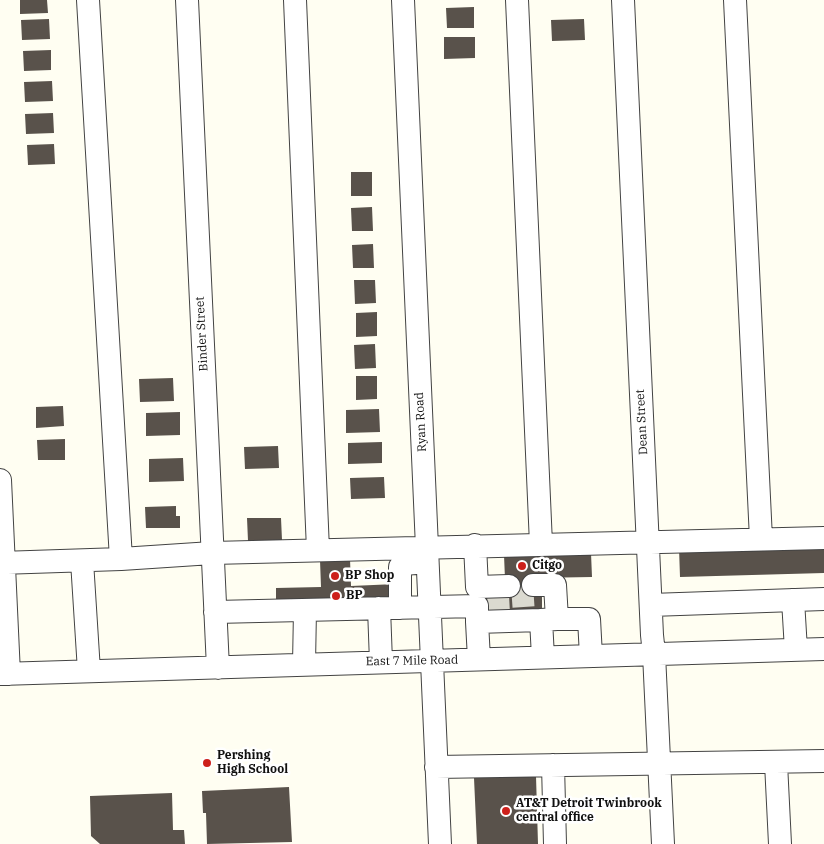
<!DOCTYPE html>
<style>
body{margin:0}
canvas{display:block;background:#fffef2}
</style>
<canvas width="824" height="844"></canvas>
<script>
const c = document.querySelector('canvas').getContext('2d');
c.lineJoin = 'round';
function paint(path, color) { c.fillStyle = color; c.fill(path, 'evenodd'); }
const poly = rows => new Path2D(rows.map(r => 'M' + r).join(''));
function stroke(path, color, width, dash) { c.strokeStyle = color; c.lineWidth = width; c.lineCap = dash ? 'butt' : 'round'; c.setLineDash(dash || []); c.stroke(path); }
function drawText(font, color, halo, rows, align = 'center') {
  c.font = font + ' "IBM Plex Serif",serif'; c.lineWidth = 5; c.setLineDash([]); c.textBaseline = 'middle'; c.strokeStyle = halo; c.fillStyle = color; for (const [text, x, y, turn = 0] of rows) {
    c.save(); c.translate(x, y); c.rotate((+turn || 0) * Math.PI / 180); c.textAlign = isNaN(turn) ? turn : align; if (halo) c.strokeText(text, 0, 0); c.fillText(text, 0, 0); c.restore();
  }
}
const building = poly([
 [20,0,47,0,48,13,20,14],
 [474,7,474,28,447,28,446,8],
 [49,19,50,39,22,40,21,20],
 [584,19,585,40,552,41,551,20],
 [444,37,475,37,475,58,444,59],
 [51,50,51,70,24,71,23,51],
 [52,81,53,101,25,102,24,82],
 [53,113,54,133,26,134,25,114],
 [54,144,55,164,28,165,27,145],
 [351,172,372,172,372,196,351,196],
 [372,207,373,231,352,231,351,208],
 [373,244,374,268,353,268,352,245],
 [354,280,375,280,376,303,355,304],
 [377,312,377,336,356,337,356,313],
 [375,344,376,368,355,369,354,345],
 [356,376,377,376,377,399,356,400],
 [173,378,174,401,140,402,139,379],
 [63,406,64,426,36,428,36,407],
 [379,409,380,432,346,433,346,410],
 [180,412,180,435,146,436,146,413],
 [65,439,65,460,38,460,37,440],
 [382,442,382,463,348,464,348,443],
 [278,446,279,468,245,469,244,447],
 [183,458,184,481,149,482,149,459],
 [384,477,385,498,351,499,350,478],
 [176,506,176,516,180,516,180,528,146,528,145,507],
 [247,518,281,518,282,540,248,541],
 [824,544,824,573,680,577,679,548],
 [591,553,592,577,533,578,542,593,542,614,480,614,480,596,505,579,504,555],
 [350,559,351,586,396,584,396,604,276,608,276,588,321,587,320,560],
 [536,776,538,844,477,844,474,778],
 [289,787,292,842,207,844,206,813,203,813,202,791],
 [172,793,173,830,184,830,185,844,100,844,91,836,90,796]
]);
const minorTunnel = poly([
 [522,585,524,614],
 [498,595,499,614]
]);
const minor = poly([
 [88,0,121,559],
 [187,0,218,668],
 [295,0,318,550],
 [403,0,440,844],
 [517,0,541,544],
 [623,0,652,635,654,654,663,844],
 [735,0,761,539],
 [0,480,9,674],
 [475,545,477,587,509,586],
 [82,561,89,671],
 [0,563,121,559,212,553,824,538],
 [533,585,555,585,557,619],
 [793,600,796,650],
 [651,605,824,599],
 [379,608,381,662],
 [400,608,400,567,404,564,427,562],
 [215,612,477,606,477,622],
 [543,657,541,620,557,619,589,619,591,656],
 [479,659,477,622,541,620],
 [304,664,305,610],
 [0,674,824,649],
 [776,763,780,844],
 [553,765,555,844],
 [436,767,824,761]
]);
const markers = [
 [522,566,5,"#cd201b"],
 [335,576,5,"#cd201b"],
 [336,596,5,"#cd201b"],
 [207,763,5,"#cd201b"],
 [506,811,5,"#cd201b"]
];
const streetNames = [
 ["Binder Street",202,334,-93],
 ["Ryan Road",421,422,-93],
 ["Dean Street",642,422,-93],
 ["East 7 Mile Road",412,661,-1]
];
const poiNames = [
 ["Citgo",532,566],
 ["BP Shop",345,576],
 ["BP",346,596],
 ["Pershing",217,756],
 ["High School",217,770],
 ["AT&T Detroit Twinbrook",516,804],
 ["central office",516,818]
];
paint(building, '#59524b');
stroke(minorTunnel, '#dbdad0', 22, [22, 11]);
stroke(minor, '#434343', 24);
stroke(minor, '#fff', 22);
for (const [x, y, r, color] of markers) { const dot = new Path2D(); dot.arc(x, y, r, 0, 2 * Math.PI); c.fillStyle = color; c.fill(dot); stroke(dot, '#fff', 2); }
drawText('12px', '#101010', '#fff', streetNames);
drawText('bold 12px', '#101010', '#fff', poiNames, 'left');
</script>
